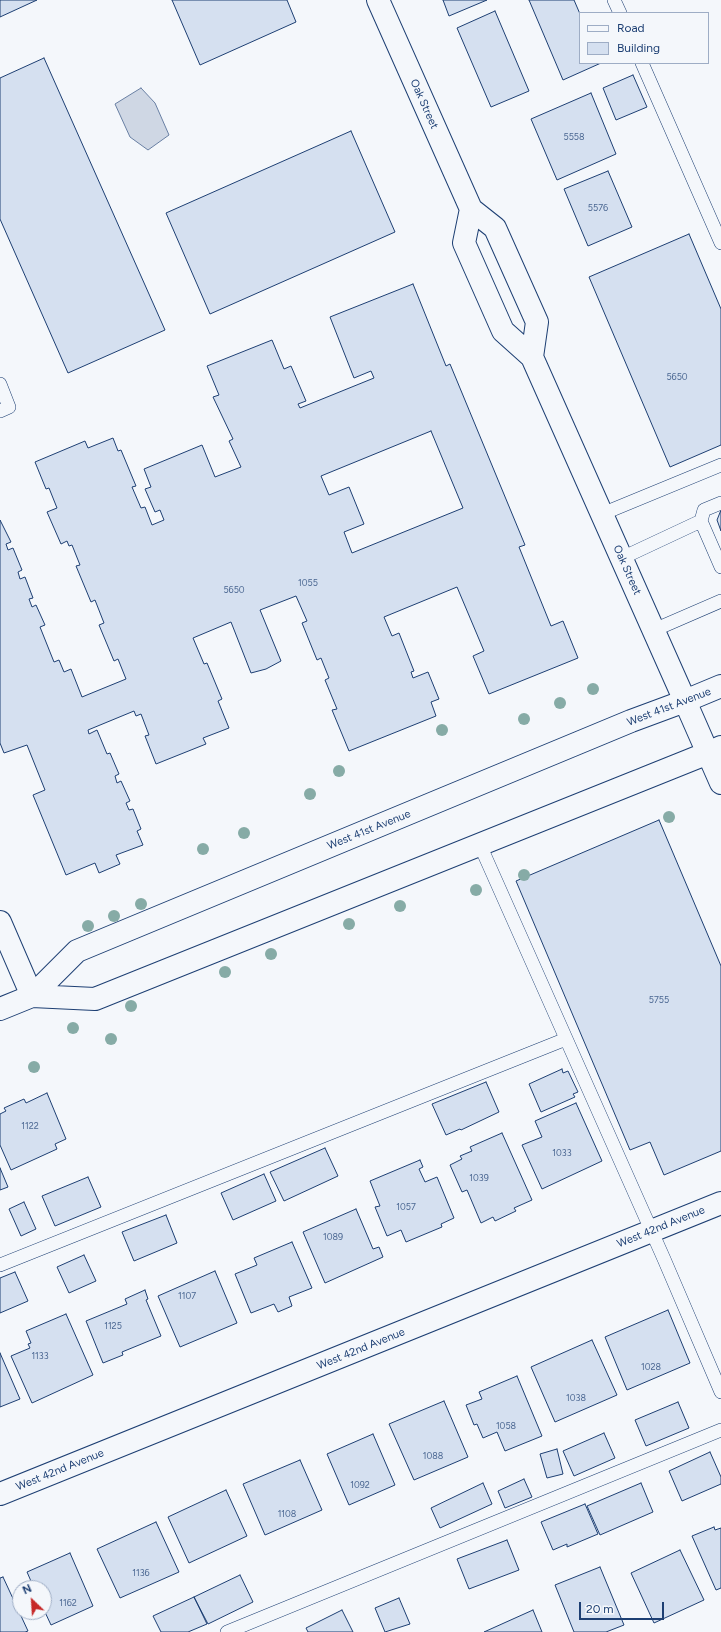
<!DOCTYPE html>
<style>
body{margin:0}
#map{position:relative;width:721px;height:1632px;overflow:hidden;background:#f4f7fb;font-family:Figtree,sans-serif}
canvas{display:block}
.legend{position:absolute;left:579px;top:12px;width:130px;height:52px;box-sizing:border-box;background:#f4f7fb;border:1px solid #9eadc5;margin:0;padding:5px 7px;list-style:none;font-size:12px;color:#1d3f73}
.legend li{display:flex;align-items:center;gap:8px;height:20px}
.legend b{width:20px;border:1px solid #9eadc5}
.north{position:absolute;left:12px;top:1580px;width:40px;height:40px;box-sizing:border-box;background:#f4f7fb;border:1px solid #9eadc5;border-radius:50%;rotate:335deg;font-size:11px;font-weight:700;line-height:16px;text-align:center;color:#1d3f73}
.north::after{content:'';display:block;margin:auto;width:14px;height:18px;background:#c62828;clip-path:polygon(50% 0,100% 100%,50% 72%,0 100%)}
.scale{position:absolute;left:579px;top:1602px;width:85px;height:18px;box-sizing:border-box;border:2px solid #1d3f73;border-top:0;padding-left:5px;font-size:12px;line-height:14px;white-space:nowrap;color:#1d3f73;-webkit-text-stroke:3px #f4f7fb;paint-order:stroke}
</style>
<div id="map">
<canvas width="721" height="1632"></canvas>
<ul class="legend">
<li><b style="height:5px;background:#f4f7fb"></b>Road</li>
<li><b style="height:11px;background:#d5e0f0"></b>Building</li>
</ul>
<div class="north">N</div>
<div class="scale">20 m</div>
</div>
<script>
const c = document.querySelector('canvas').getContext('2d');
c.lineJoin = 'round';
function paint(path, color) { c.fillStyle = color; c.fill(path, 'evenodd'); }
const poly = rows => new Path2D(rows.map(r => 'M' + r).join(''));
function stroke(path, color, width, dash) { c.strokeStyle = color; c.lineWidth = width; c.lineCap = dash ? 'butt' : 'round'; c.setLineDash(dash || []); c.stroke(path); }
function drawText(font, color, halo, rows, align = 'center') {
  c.font = font + ' Figtree,sans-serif'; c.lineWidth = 3; c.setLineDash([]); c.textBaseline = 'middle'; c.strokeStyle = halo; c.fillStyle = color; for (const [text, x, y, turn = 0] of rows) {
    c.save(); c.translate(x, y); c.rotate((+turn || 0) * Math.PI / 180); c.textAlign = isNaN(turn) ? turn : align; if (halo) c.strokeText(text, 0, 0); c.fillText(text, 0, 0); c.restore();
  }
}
const water = poly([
 [141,88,155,103,169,135,148,150,130,137,115,104,141,88]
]);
const building = poly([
 [0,0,37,0,0,17,0,0],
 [172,0,287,0,296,22,200,65,172,0],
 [443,0,487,0,449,16,443,0],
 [529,0,574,0,580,14,580,63,601,63,563,80,529,0],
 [495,11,529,91,491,107,457,28,495,11],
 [44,58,165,330,68,373,0,219,0,78,44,58],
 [633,75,647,107,616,120,603,88,633,75],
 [591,93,616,154,557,180,531,119,591,93],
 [351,131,395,232,210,314,166,213,351,131],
 [608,171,632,227,588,246,564,189,608,171],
 [689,234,721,309,721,445,670,467,589,277,689,234],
 [413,284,446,366,450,364,525,545,519,547,551,626,563,621,578,658,489,694,473,656,484,651,457,587,384,617,392,636,399,633,414,671,411,672,413,678,428,672,439,699,431,702,436,716,349,751,332,710,337,709,325,680,329,678,321,658,317,660,302,623,307,621,296,596,260,610,281,661,266,669,251,673,231,622,193,638,204,664,207,663,222,699,218,701,229,728,203,738,206,744,156,764,145,736,149,735,141,714,136,716,134,711,88,730,89,734,97,730,107,754,110,753,119,774,115,776,117,783,121,781,130,801,126,803,129,810,133,809,141,829,137,831,143,845,116,855,120,864,99,873,95,863,66,875,33,795,45,790,27,745,4,753,0,743,0,520,11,542,6,544,8,550,13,548,22,570,18,572,20,579,25,577,33,598,29,599,32,607,36,605,45,625,40,627,54,662,59,660,64,672,71,669,82,697,126,679,118,659,114,661,99,625,104,623,95,600,91,602,76,566,80,565,72,545,69,546,67,541,61,544,47,512,57,508,49,488,46,489,35,462,85,441,88,448,113,438,118,451,121,450,136,486,132,487,141,508,145,507,152,525,164,520,160,510,155,512,145,489,151,487,144,469,202,445,215,477,241,467,229,441,233,439,213,397,219,395,207,366,272,340,284,369,291,366,306,401,298,404,300,408,374,378,371,371,354,378,330,317,413,284],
 [431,431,463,508,352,553,344,532,364,524,349,487,329,495,321,476,431,431],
 [721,510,721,531,717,520,721,510],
 [659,820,721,966,721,1151,664,1175,650,1142,630,1150,516,881,659,820],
 [562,1069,563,1073,568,1071,578,1092,573,1094,575,1097,541,1112,529,1084,562,1069],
 [486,1082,499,1112,461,1130,460,1129,446,1135,432,1104,486,1082],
 [47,1093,66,1139,55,1144,57,1149,11,1170,0,1145,0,1114,6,1111,4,1108,24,1099,26,1103,47,1093],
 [576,1103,602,1161,542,1189,522,1145,542,1137,535,1121,576,1103],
 [502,1133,532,1200,514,1208,516,1211,495,1221,493,1217,481,1223,467,1190,462,1192,450,1165,462,1159,460,1156,472,1151,470,1147,502,1133],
 [325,1148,338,1176,284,1201,270,1172,325,1148],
 [420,1160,423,1167,419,1169,425,1182,437,1177,454,1218,441,1224,442,1227,406,1242,401,1230,387,1236,375,1207,380,1206,370,1181,420,1160],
 [0,1168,8,1187,0,1190,0,1168],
 [264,1174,276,1201,233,1220,221,1193,264,1174],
 [88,1177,101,1207,55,1226,42,1196,88,1177],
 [24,1202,36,1229,21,1236,9,1209,24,1202],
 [356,1209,373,1249,379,1247,383,1257,325,1283,303,1232,356,1209],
 [166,1215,177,1243,134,1261,122,1232,166,1215],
 [292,1242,312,1288,289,1297,292,1306,278,1312,274,1304,251,1313,235,1274,257,1265,254,1258,292,1242],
 [84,1255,96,1281,69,1293,57,1267,84,1255],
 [215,1271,237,1323,180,1347,158,1296,215,1271],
 [15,1272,28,1301,0,1313,0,1278,15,1272],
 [145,1290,148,1299,146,1300,161,1336,122,1352,123,1355,103,1363,86,1321,127,1304,125,1299,145,1290],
 [668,1310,690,1363,627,1390,605,1337,668,1310],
 [66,1314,93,1375,32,1403,11,1356,30,1348,28,1344,31,1343,26,1331,66,1314],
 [592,1340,617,1395,555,1422,531,1367,592,1340],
 [0,1353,20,1399,0,1407,0,1353],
 [517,1376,542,1436,505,1451,497,1432,483,1438,477,1424,474,1425,466,1405,482,1399,479,1392,517,1376],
 [444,1401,468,1457,414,1480,389,1424,444,1401],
 [678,1402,689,1428,646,1446,635,1420,678,1402],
 [604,1433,615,1458,574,1476,563,1451,604,1433],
 [373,1434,395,1485,349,1505,327,1454,373,1434],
 [557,1449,563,1474,547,1478,540,1454,557,1449],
 [710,1452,721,1477,721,1484,682,1501,669,1471,710,1452],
 [300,1460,322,1510,265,1535,243,1484,300,1460],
 [524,1479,532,1497,505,1508,498,1491,524,1479],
 [483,1483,492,1504,440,1528,431,1508,483,1483],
 [641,1483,653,1512,600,1535,587,1506,641,1483],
 [226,1490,247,1536,189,1563,168,1517,226,1490],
 [585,1504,598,1534,567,1547,567,1544,553,1550,541,1522,585,1504],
 [156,1522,179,1572,120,1598,97,1549,156,1522],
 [714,1527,715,1530,721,1528,721,1588,716,1590,692,1536,714,1527],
 [507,1540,519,1570,469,1589,457,1559,507,1540],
 [680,1550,704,1600,654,1623,631,1573,680,1550],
 [70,1553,93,1606,51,1625,44,1610,44,1588,34,1588,27,1572,70,1553],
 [600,1567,624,1625,606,1632,574,1632,555,1585,600,1567],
 [240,1575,253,1602,208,1624,194,1597,240,1575],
 [3,1577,28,1631,25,1632,0,1632,0,1578,3,1577],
 [194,1597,207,1624,188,1632,161,1632,153,1616,194,1597],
 [399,1598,410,1624,385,1632,375,1608,399,1598],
 [342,1610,353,1632,308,1632,306,1628,342,1610],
 [533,1610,542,1632,484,1632,533,1610]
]);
const lane = poly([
 [614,0,620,13],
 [642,63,721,243],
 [0,384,9,407,0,411],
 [602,514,721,465],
 [701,521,704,510,721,503],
 [622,558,701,521,721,567],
 [654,630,721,601],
 [480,845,664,1259,721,1392],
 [0,1265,566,1039],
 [227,1632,721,1430]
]);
const street = poly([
 [0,922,32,996],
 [0,1494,721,1203]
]);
const secondary = poly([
 [378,0,471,209,495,228,537,322,532,357],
 [471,209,464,243,503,331,532,357,685,701,721,686],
 [708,753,721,747]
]);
const primary = poly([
 [32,996,95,999,708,753],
 [0,1009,32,996,77,951,631,721,685,701,721,783]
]);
const trees = [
 [593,689],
 [560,703],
 [524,719],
 [442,730],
 [339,771],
 [310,794],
 [669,817],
 [244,833],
 [203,849],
 [524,875],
 [476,890],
 [141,904],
 [400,906],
 [114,916],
 [349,924],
 [88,926],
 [271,954],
 [225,972],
 [131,1006],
 [73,1028],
 [111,1039],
 [34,1067]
];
const numberNames = [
 ["5558",574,137],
 ["5576",598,208],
 ["5650",677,377],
 ["1055",308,583],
 ["5650",234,590],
 ["5755",659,1000],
 ["1122",30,1126],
 ["1033",562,1153],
 ["1039",479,1178],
 ["1057",406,1207],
 ["1089",333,1237],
 ["1107",187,1296],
 ["1125",113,1326],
 ["1133",40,1356],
 ["1028",651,1367],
 ["1038",576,1398],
 ["1058",506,1426],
 ["1088",433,1456],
 ["1092",360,1485],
 ["1108",287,1514],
 ["1136",141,1573],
 ["1162",68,1603]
];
const streetNames = [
 ["Oak Street",424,104,66],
 ["Oak Street",627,570,66],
 ["West 41st Avenue",669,707,-21],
 ["West 41st Avenue",369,830,-22],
 ["West 42nd Avenue",661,1227,-22],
 ["West 42nd Avenue",361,1349,-22],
 ["West 42nd Avenue",60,1470,-22]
];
paint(water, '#cfd7e4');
stroke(water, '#687fa3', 1);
paint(building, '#d5e0f0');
stroke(building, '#1d3f73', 1);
stroke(lane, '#1d3f73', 14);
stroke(street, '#1d3f73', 24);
stroke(secondary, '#1d3f73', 24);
stroke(primary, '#1d3f73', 24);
stroke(lane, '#f4f7fb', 13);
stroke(street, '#f4f7fb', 22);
stroke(secondary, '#f4f7fb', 22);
stroke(primary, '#f4f7fb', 22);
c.fillStyle = '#86aba6';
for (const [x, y] of trees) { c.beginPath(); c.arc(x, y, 6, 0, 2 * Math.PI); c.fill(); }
drawText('9px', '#4b6792', null, numberNames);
drawText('11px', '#1d3f73', '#f4f7fb', streetNames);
</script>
